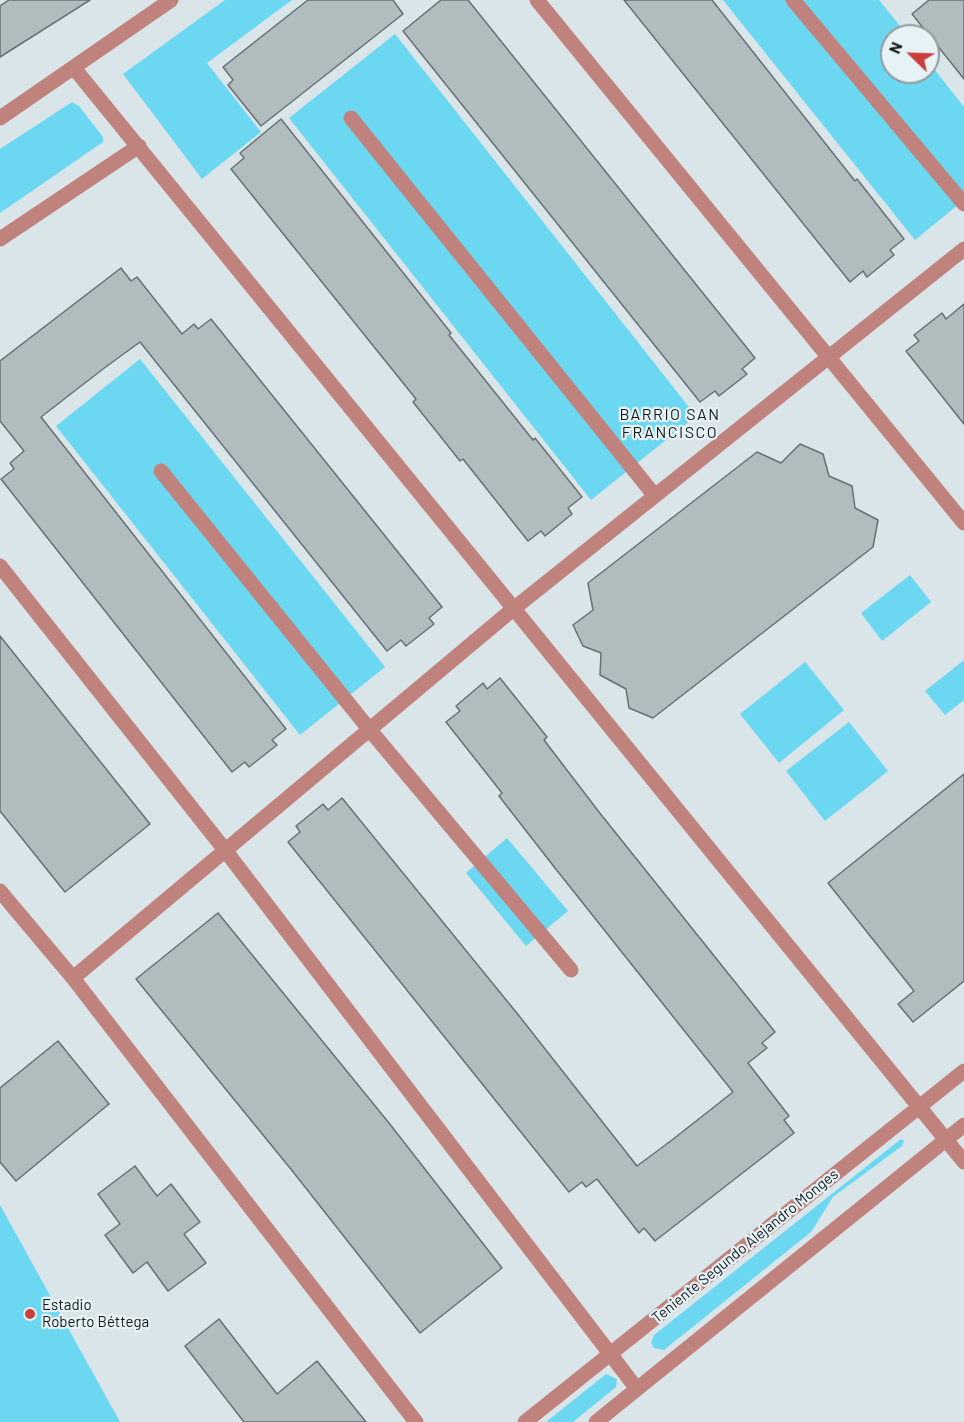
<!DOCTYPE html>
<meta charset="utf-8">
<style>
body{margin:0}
#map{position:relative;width:964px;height:1422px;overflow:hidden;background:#d9e5e8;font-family:Barlow,sans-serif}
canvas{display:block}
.north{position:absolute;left:880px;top:24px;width:60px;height:60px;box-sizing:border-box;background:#e6f2f5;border:2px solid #929b9d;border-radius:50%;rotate:293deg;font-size:16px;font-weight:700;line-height:24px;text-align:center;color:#15191a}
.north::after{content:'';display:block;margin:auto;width:21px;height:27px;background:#cc3d3c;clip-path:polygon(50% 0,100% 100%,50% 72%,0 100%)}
</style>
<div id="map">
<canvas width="964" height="1422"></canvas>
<div class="north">N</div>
</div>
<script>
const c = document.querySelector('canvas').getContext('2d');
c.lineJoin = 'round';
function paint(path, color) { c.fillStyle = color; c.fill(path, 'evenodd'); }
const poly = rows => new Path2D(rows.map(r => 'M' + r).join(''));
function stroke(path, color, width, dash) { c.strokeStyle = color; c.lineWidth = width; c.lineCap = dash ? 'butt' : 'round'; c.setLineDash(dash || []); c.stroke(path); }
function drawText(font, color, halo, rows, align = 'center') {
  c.font = font + ' Barlow,sans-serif'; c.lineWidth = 4.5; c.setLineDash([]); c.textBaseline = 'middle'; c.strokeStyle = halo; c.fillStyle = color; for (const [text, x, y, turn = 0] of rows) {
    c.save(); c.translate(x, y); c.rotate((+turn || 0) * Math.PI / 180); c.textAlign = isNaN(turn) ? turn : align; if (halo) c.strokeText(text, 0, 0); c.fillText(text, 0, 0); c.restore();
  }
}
const green = poly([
 [225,0,292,0,207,63,261,132,202,179,123,74],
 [723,0,879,0,908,36,892,36,892,72,928,72,928,61,964,107,964,200,915,240],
 [395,34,696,416,591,500,289,118],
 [72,102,79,106,103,137,103,142,0,213,0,149],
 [140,359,385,667,300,735,56,426],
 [910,575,931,602,882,641,861,613],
 [964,660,964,700,945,715,925,691],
 [805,662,844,710,779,763,740,714],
 [849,722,888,771,825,821,786,771],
 [507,838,568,911,526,946,466,873],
 [901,1139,904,1141,902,1146,833,1197,811,1232,664,1350,654,1348,651,1343,654,1335],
 [0,1205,120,1422,0,1422],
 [606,1374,617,1379,616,1387,573,1422,546,1422]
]);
const building = poly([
 [9,0,90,0,0,57,0,6,9,0],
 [308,0,393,0,403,14,261,126,228,85,233,80,223,67,308,0],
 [441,0,468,0,755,358,742,369,747,374,719,396,715,391,700,402,403,31,441,0],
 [624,0,712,0,855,181,857,179,904,239,890,250,894,255,867,277,863,271,850,282,624,0],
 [929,0,964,0,964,79,912,14,929,0],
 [281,119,451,333,449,335,533,440,535,438,582,497,568,508,572,514,545,536,541,531,528,541,463,459,460,461,413,402,416,399,231,169,244,158,240,153,281,119],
 [121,268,131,281,137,277,182,334,194,324,198,329,211,319,442,607,429,618,434,624,406,646,401,640,387,651,140,342,103,369,41,417,286,729,272,740,277,745,249,767,245,762,232,772,1,479,14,469,10,463,24,451,0,421,0,361,121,268],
 [964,304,964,424,906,351,919,341,914,335,942,313,946,319,964,304],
 [800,444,823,454,829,476,852,486,855,508,878,520,873,547,653,718,629,708,626,689,600,675,601,653,583,646,573,625,593,610,588,583,757,452,781,463,800,444],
 [0,636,150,824,65,892,0,811,0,636],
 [500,678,547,737,544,740,599,812,775,1032,762,1043,767,1048,748,1063,789,1116,784,1120,794,1133,655,1241,644,1228,639,1233,597,1179,586,1187,582,1182,569,1192,288,842,300,832,296,826,323,804,328,810,342,798,520,1017,637,1166,672,1140,733,1092,555,868,499,796,502,793,446,722,460,711,456,706,483,683,487,689,500,678],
 [964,774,964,981,913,1022,898,1004,914,991,828,883,964,774],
 [218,913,389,1123,502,1268,420,1333,294,1173,136,979,218,913],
 [58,1041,109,1104,16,1181,0,1162,0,1088,58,1041],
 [135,1166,157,1196,171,1184,200,1222,184,1234,206,1263,168,1291,147,1262,133,1273,105,1235,120,1224,98,1194,135,1166],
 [219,1319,277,1394,317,1361,366,1422,244,1422,185,1346,219,1319]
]);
const minor = poly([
 [537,0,964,523],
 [793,0,964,204],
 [74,68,964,1162],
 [0,118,171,0],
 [351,118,655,496],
 [0,239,139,146],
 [161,471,369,729,571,970],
 [0,566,225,850,637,1389],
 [0,891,73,978,416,1422],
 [73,978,512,610,964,249],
 [525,1422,964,1071],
 [596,1422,964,1125]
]);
const markers = [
 [30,1314,6,"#cc3d3c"]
];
const streetNames = [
 ["Teniente Segundo Alejandro Monges",745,1246,-39]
];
const poiNames = [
 ["Estadio",42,1305],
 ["Roberto Béttega",42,1322]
];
const neighbourhoodNames = [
 ["BARRIO SAN",670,415],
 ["FRANCISCO",670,433]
];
paint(green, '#6cd7f1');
paint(building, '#b1bcbf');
stroke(building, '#677174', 1.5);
stroke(minor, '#bf827c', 15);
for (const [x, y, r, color] of markers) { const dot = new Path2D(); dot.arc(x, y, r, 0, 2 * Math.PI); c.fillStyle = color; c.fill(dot); stroke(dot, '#e6f2f5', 2); }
drawText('15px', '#15191a', '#e6f2f5', streetNames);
drawText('15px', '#15191a', '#e6f2f5', poiNames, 'left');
c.letterSpacing = '1.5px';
drawText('16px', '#15191a', '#e6f2f5', neighbourhoodNames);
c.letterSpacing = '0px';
</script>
